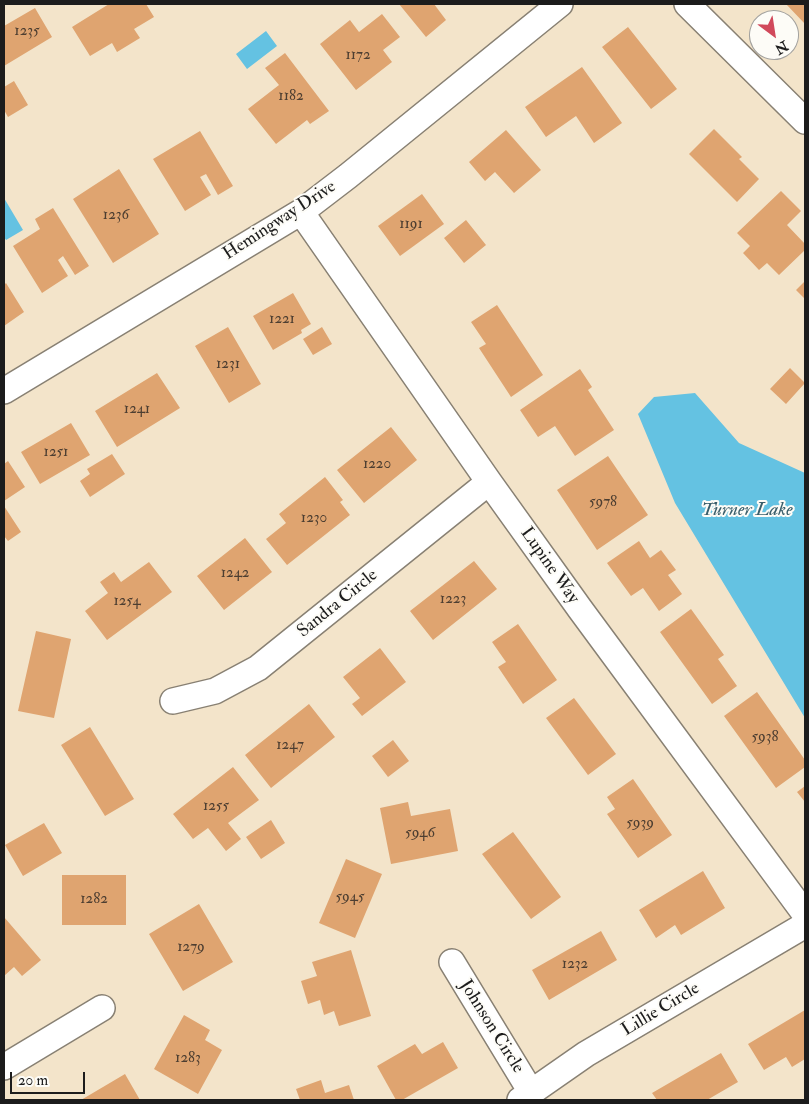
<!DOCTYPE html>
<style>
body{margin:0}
#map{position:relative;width:809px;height:1104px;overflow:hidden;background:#f3e4ca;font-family:"IM FELL Double Pica",serif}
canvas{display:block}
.frame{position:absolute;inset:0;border:5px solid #1c1c1c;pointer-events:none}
.north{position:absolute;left:749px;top:10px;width:50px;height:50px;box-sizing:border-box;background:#fdfcf7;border:1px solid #a3a29f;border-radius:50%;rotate:149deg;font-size:14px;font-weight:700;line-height:20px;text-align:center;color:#1c1c1c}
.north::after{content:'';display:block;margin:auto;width:18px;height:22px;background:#d1495b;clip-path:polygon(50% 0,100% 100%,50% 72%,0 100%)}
.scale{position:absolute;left:10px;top:1072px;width:75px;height:22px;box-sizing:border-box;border:2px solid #1c1c1c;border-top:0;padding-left:6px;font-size:15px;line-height:18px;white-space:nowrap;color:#1c1c1c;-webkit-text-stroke:4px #fdfcf7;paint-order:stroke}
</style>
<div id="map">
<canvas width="809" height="1104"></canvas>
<div class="frame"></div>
<div class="north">N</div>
<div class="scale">20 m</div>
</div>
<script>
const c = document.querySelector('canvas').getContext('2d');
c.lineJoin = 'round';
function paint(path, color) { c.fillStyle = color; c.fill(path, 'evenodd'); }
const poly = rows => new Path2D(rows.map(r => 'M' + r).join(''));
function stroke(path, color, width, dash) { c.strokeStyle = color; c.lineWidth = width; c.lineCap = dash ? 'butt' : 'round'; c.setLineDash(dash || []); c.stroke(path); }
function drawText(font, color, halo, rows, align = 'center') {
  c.font = font + ' "IM FELL Double Pica",serif'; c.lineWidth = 4; c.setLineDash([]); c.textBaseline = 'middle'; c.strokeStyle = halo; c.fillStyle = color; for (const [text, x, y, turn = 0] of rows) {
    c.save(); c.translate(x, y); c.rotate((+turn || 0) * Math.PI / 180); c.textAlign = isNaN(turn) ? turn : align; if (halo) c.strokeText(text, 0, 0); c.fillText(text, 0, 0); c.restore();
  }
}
const water = poly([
 [266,31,277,46,247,69,236,54],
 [4,198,23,230,6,240,4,237],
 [695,393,739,443,805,473,805,718,675,503,638,414,654,397]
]);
const building = poly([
 [109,4,146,4,154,17,134,29,140,38,117,52,112,43,90,56,72,27],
 [399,4,434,4,446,20,426,37],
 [786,4,805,4,805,24],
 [35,8,52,37,4,66,4,26],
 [382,14,400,37,383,50,392,62,356,90,320,44,350,20,359,32],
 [628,27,677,89,651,109,602,47],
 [285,53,329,111,310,124,307,120,276,144,248,109,279,85,265,68],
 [582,67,622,123,594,143,576,116,546,137,525,107],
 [14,81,28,105,8,117,4,110,4,87],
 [714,129,742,157,739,159,759,179,737,202,689,154],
 [506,130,541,170,514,193,495,172,485,181,469,162],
 [200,131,233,186,218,195,206,174,200,177,211,195,185,211,153,159],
 [119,169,159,234,113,263,73,199],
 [781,191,801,211,787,225,805,244,805,250,779,275,767,263,759,270,743,253,750,246,737,233],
 [422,194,444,224,400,256,378,226],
 [53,208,89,266,75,275,63,256,58,260,68,276,42,293,13,246,40,229,35,219],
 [466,220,486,245,464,263,444,238],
 [805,281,805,299,796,290],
 [6,283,24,312,4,326,4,285],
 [293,293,311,324,301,330,302,333,273,350,253,316],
 [497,305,543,375,511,397,479,348,486,344,471,322],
 [228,327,261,384,229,403,195,346],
 [322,327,332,344,313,355,303,339],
 [790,368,805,383,786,404,770,389],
 [580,369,592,387,588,390,614,430,575,456,555,426,538,437,520,410],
 [157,373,180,408,117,447,95,411],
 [71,423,90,455,40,484,21,452],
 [391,427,417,460,364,503,337,470],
 [112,454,125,474,90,497,80,481,90,474,87,469],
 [608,456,648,515,597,550,557,490],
 [8,461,25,487,4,501,4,464],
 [325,477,343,500,340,502,350,515,287,565,266,539,286,523,279,514],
 [4,506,21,532,8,541,4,536],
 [245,538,272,572,224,610,197,576],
 [639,541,650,558,661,550,676,570,668,575,682,594,659,611,643,588,631,596,607,563],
 [474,561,497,589,433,640,410,611],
 [149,562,172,592,107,640,85,611,108,593,100,582,114,572,121,582],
 [691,609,724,655,718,659,737,686,712,704,660,632],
 [518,624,557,680,523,704,498,667,506,662,492,642],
 [36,631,71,639,54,718,18,711],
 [380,648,406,682,362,716,352,704,360,698,343,677],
 [757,692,805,760,805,767,776,788,724,716],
 [574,698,616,754,588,775,546,718],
 [309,704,335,737,271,788,245,755],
 [90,727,134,799,105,816,61,745],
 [393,740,409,761,388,777,372,756],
 [233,767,259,800,228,823,241,839,226,851,208,828,193,839,173,814],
 [633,779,672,835,638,858,607,814,615,809,607,797],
 [805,786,805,802,797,792],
 [408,802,411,816,450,809,458,851,391,864,380,808],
 [271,820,285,843,261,859,246,837],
 [44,823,62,853,23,876,5,845],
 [513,832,561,897,531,919,482,854],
 [346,859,382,874,355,938,319,923],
 [703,871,725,908,681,935,675,925,656,938,639,910],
 [62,875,126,875,126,925,62,925],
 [199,904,233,962,183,991,149,934],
 [4,917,41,960,22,976,14,967,4,976],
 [601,931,617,960,549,1000,532,970],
 [351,950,371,1016,339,1026,334,1011,324,1015,320,1000,308,1004,301,981,317,976,312,962],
 [805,1010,805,1059,792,1067,786,1057,764,1070,748,1044],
 [184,1015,210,1030,205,1040,222,1050,198,1094,154,1069],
 [443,1042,458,1068,402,1100,396,1100,377,1066,415,1044,422,1054],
 [721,1053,738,1082,707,1100,657,1100,652,1093],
 [125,1074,140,1100,81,1100],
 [321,1080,325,1093,349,1085,354,1100,300,1100,296,1089]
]);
const minor = poly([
 [687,4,805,121],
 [301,212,489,482,580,609,805,914],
 [4,391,301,212,348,176,560,4],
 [173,701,215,691,258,668,489,482],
 [452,962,531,1092],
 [4,1067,102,1008],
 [520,1100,586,1054,805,925]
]);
const numberNames = [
 ["1235",27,32],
 ["1172",358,56],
 ["1182",291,97],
 ["1236",116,216],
 ["1191",411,225],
 ["1221",282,320],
 ["1231",228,365],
 ["1241",137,410],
 ["1251",56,453],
 ["1220",377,465],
 ["5978",603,503],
 ["1230",314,519],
 ["1242",235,574],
 ["1223",453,600],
 ["1254",127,602],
 ["5938",765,738],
 ["1247",290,746],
 ["1255",216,807],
 ["5939",640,824],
 ["5946",420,834],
 ["5945",350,898],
 ["1282",94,900],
 ["1279",191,948],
 ["1232",575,965],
 ["1283",188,1059]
];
const streetNames = [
 ["Hemingway Drive",280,221,-33],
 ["Lupine Way",549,566,55],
 ["Sandra Circle",338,604,-39],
 ["Lillie Circle",661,1010,-31],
 ["Johnson Circle",491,1027,58]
];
const waterNames = [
 ["Turner Lake",747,511]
];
paint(water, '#64c2e2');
paint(building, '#dfa470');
stroke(minor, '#888073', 28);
stroke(minor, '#fff', 25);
drawText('15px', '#4d3e31', null, numberNames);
drawText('18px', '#1c1c1c', '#fdfcf7', streetNames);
drawText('italic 19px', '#395e6b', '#fdfcf7', waterNames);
</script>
